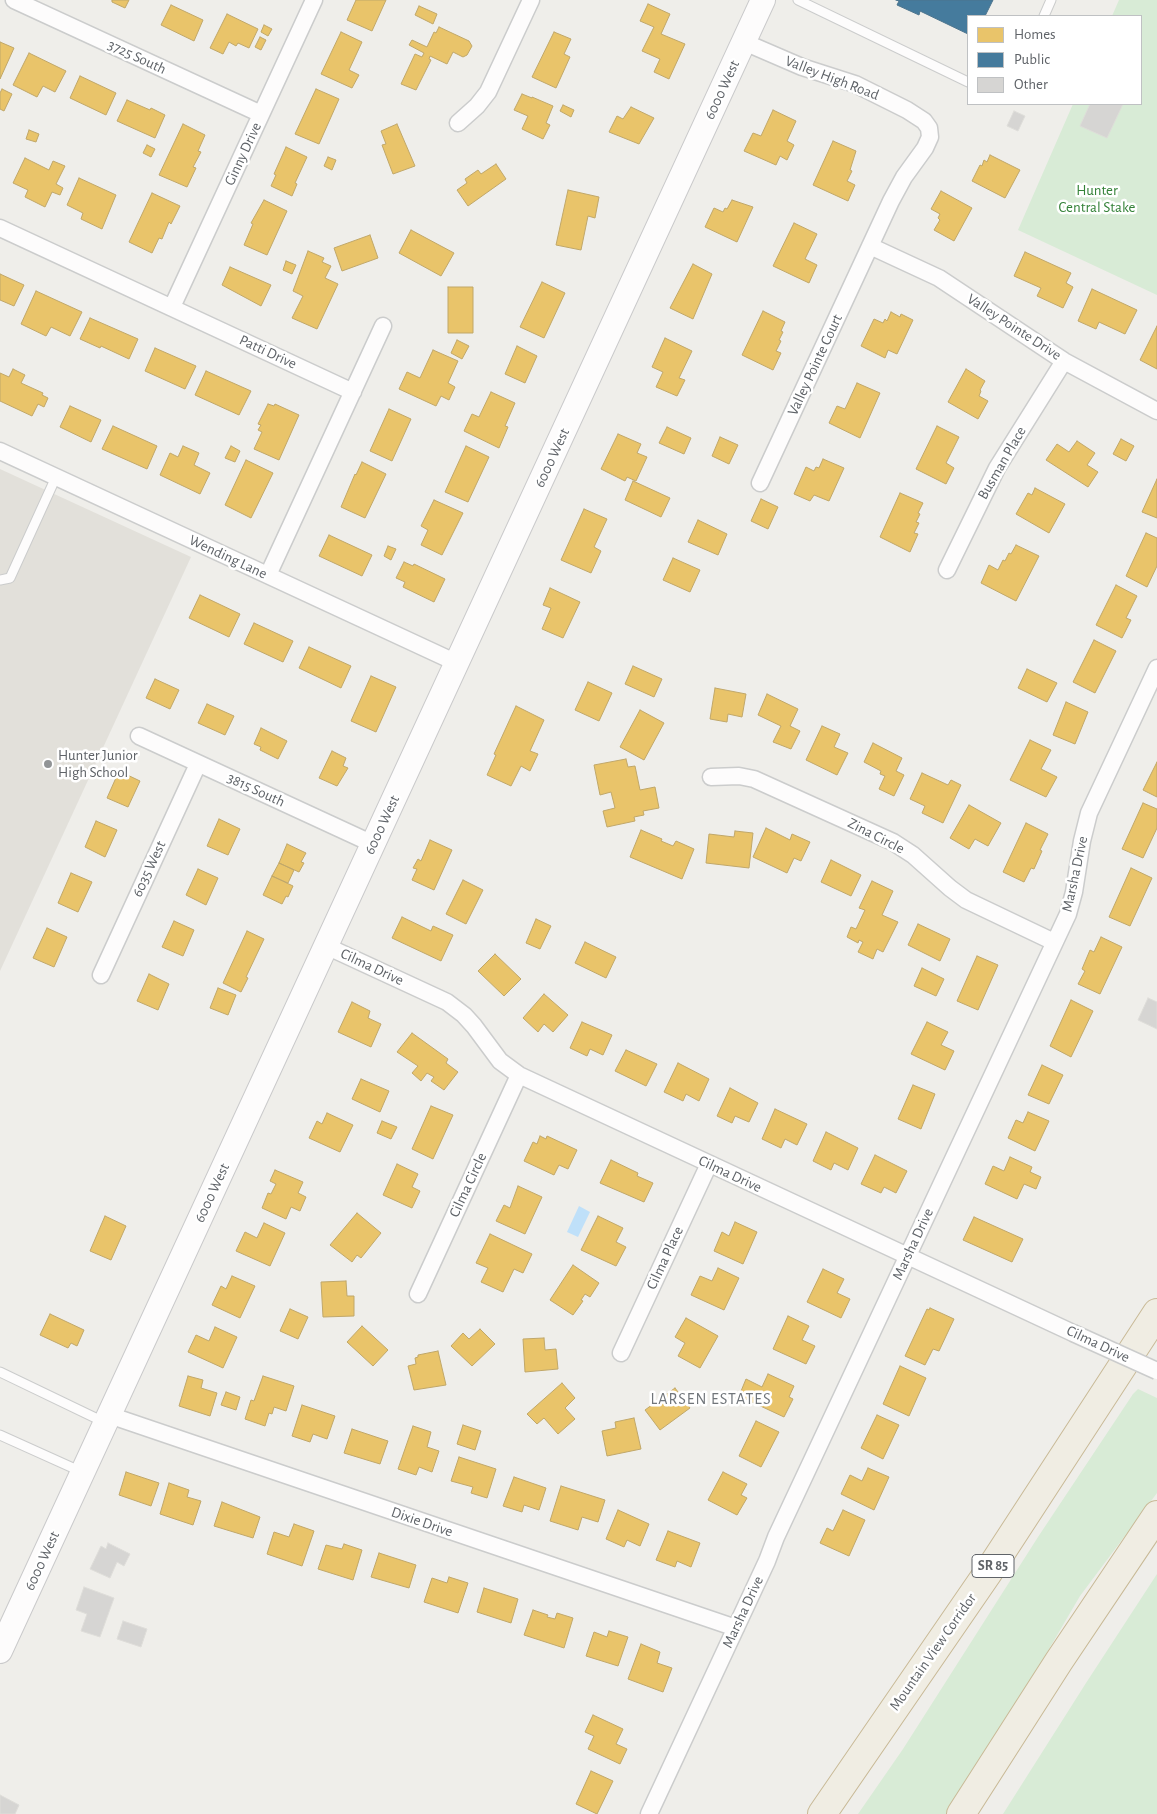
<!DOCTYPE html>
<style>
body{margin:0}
#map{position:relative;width:1157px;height:1814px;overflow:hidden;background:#efeeea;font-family:"Alegreya Sans",sans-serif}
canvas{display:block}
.legend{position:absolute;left:967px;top:15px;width:175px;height:90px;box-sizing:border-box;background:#fff;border:1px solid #bfc1c3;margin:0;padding:6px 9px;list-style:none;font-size:15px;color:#5f6368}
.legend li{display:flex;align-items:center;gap:10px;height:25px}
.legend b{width:25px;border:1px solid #bfc1c3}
</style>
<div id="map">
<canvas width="1157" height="1814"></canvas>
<ul class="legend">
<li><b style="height:14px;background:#e9c46a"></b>Homes</li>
<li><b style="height:14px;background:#457b9d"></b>Public</li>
<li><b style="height:14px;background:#d6d5d3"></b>Other</li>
</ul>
</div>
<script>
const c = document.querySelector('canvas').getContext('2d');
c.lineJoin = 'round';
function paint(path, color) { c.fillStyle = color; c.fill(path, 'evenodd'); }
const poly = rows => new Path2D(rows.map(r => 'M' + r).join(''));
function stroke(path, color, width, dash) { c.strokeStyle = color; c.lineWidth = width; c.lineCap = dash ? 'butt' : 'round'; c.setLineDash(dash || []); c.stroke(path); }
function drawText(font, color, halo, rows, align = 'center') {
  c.font = font + ' "Alegreya Sans",sans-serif'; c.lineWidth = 5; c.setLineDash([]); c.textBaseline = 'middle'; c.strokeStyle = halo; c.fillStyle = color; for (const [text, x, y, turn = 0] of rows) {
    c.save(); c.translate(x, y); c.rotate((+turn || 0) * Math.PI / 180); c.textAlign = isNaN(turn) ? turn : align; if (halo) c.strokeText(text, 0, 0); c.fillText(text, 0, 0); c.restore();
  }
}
const education = poly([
 [0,469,191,557,0,971]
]);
const green = poly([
 [1119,0,1157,0,1157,295,1018,230,1073,104,1141,104,1141,16,1112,16],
 [1138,1389,1157,1398,1157,1493,1080,1596,983,1762,950,1814,858,1814,903,1749,1038,1537,1133,1394],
 [1157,1574,1157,1814,1003,1814,1086,1683]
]);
const water = poly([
 [579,1206,590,1212,578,1237,567,1232]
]);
const homes = poly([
 [112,0,129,0,125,8,112,2,112,0],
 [356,0,386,0,372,31,347,20,356,0],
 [648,4,670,14,661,34,685,44,669,79,654,72,660,59,642,51,654,27,640,21,648,4],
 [171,5,203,20,194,41,161,25,171,5],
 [419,6,437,14,433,24,415,15,419,6],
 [227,14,258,29,249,48,238,43,236,46,229,42,223,54,210,48,227,14],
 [264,25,272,29,268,36,261,32,264,25],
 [439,27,469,41,472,46,467,55,463,57,453,52,447,64,430,56,429,59,431,60,416,90,401,84,415,54,422,57,424,53,409,45,412,40,427,47,434,32,436,33,439,27],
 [341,32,362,42,349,70,359,75,352,88,321,74,341,32],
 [554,32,571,39,564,54,570,57,556,88,532,77,554,32],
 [260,37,266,40,261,50,255,47,260,37],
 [0,42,14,48,0,79,0,42],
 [29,53,66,71,55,92,43,86,37,97,13,85,29,53],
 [80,76,116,93,106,115,70,98,80,76],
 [2,89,12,94,4,111,0,109,0,93,2,89],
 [316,89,339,99,319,144,295,134,316,89],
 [522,94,532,98,532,97,553,106,546,123,550,125,543,139,522,129,528,116,514,110,522,94],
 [127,100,150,110,151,108,165,115,155,138,117,121,127,100],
 [563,105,574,110,571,117,560,111,563,105],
 [631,107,654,118,639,144,609,132,617,116,623,119,631,107],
 [773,110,796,121,787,141,794,145,787,160,780,156,776,165,744,151,753,133,761,136,773,110],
 [183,124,205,135,198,151,201,152,193,167,196,168,187,187,159,175,183,124],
 [397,124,415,166,393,174,382,145,386,144,381,131,397,124],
 [29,130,39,134,36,142,26,139,29,130],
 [833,141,856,151,850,170,852,171,847,181,855,185,848,201,813,185,833,141],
 [147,145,155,149,151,157,143,153,147,145],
 [286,147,307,157,295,183,297,184,292,196,271,186,276,175,274,174,286,147],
 [990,155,1020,170,1005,198,972,181,980,165,982,166,984,160,987,162,990,155],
 [328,157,336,160,332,170,324,166,328,157],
 [25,158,49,170,53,161,65,166,56,184,63,188,60,195,52,192,45,207,25,197,28,190,13,183,25,158],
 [496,164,506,179,468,206,457,190,467,183,465,179,478,170,481,174,496,164],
 [79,178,116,195,102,229,81,219,83,213,67,205,79,178],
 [568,190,599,197,595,218,588,216,581,250,556,245,568,190],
 [941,191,972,208,954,241,934,230,940,220,938,218,940,214,931,209,941,191],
 [152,193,180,206,171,224,169,222,162,239,159,238,152,253,129,242,152,193],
 [264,200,287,211,267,255,244,245,253,224,251,223,264,200],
 [732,200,753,207,737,242,705,227,714,208,723,212,725,208,727,209,732,200],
 [794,223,817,234,805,259,817,265,809,283,773,266,794,223],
 [411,230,454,253,441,276,399,253,411,230],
 [370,235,378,258,342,271,334,248,370,235],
 [308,251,324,258,322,262,331,266,325,278,338,284,317,329,292,318,303,296,293,291,308,251],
 [1025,252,1071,273,1066,283,1073,287,1063,308,1037,296,1041,288,1014,276,1025,252],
 [286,261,296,265,292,274,283,270,286,261],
 [693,264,712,274,693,319,670,308,693,264],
 [230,267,271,285,261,306,222,285,230,267],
 [0,274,24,285,14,306,0,300,0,274],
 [542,282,565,293,544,338,520,327,542,282],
 [448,287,473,287,473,333,448,333,448,287],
 [1092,289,1137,310,1125,334,1099,322,1096,329,1078,321,1092,289],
 [36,291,82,312,70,336,51,327,46,336,21,324,36,291],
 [763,311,785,322,781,331,783,332,779,340,781,341,776,351,781,353,773,370,742,355,763,311],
 [891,312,900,317,901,314,913,320,897,354,888,350,885,358,861,346,874,319,883,323,885,319,887,321,891,312],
 [90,318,138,339,129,359,101,346,100,348,80,339,90,318],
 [1157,326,1157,369,1140,360,1157,326],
 [665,338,692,351,679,378,685,380,677,396,656,387,663,372,652,367,665,338],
 [457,340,469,346,462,359,451,353,457,340],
 [517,346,537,356,525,383,505,374,517,346],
 [155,348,196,366,185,389,145,371,155,348],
 [433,350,458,361,448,383,455,387,449,400,441,396,436,406,399,389,407,372,420,378,433,350],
 [13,369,25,375,21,383,43,393,42,395,48,398,44,407,38,404,32,416,0,401,0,373,9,377,13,369],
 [966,369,985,381,980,390,981,391,979,396,988,401,978,419,948,402,966,369],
 [206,371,251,391,239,415,195,395,206,371],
 [857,383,880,393,860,438,829,423,837,406,845,409,857,383],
 [491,392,515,403,505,426,508,427,499,448,464,431,472,414,479,417,491,392],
 [268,404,274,406,275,404,299,415,279,460,254,449,262,432,258,430,261,425,258,424,268,404],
 [70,406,101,420,91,442,60,427,70,406],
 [389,409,411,419,392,461,370,451,389,409],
 [113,426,157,446,147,469,102,449,113,426],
 [937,426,959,437,946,463,954,468,946,484,916,469,937,426],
 [667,427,691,438,684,454,659,443,667,427],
 [618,434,641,444,637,453,647,457,636,481,627,477,625,481,601,469,618,434],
 [720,437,738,445,729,464,712,456,720,437],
 [1121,439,1134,446,1126,461,1113,454,1121,439],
 [1077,441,1095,453,1087,465,1098,472,1088,487,1046,460,1057,444,1069,452,1077,441],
 [183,446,199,453,194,465,210,473,200,494,160,475,170,453,178,457,183,446],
 [231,446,240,451,235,462,225,458,231,446],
 [466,446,489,457,468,502,445,492,466,446],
 [823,459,844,468,829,501,814,495,810,501,794,494,806,467,814,471,816,467,819,468,823,459],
 [246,460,273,473,251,518,225,505,246,460],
 [362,462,386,474,365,518,341,507,355,474,356,475,362,462],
 [1157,479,1157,518,1142,512,1157,479],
 [633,481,670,498,661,517,625,500,633,481],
 [1035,488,1065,504,1049,533,1016,514,1028,493,1032,495,1035,488],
 [900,493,923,503,918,513,920,514,916,522,919,523,914,533,918,534,910,552,880,537,900,493],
 [761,499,778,507,768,529,751,521,761,499],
 [434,500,463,513,442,555,421,545,428,530,421,526,434,500],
 [584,509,607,519,594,547,601,551,591,573,561,560,584,509],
 [698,520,727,534,718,555,688,542,698,520],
 [1146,533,1157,538,1157,566,1147,587,1126,576,1146,533],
 [329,535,372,555,362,576,319,556,329,535],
 [1016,545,1039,556,1016,601,981,583,989,565,998,570,1003,560,1005,561,1009,553,1011,554,1016,545],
 [388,546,396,549,391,560,384,556,388,546],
 [673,558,700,570,690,592,663,580,673,558],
 [404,562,413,566,414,564,445,579,434,602,403,587,405,582,396,578,404,562],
 [1116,585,1137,596,1126,618,1131,620,1122,638,1096,625,1116,585],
 [550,588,580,602,563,638,542,629,551,608,543,605,550,588],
 [200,595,240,614,229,637,189,618,200,595],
 [254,623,293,641,283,662,244,644,254,623],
 [1094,640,1116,651,1095,693,1073,682,1094,640],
 [309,647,351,666,341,688,299,668,309,647],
 [633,666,662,679,654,697,625,684,633,666],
 [1027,669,1057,683,1047,702,1018,688,1027,669],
 [371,676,396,687,376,732,351,721,371,676],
 [155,679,179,690,170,709,146,698,155,679],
 [588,682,612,693,599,721,575,710,588,682],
 [715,688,746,694,742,717,728,714,727,722,710,719,715,688],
 [767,694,798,709,790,726,800,731,791,749,773,742,781,726,758,715,767,694],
 [1066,702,1088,712,1075,744,1053,735,1066,702],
 [207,704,234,716,225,735,198,723,207,704],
 [516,706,544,720,530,751,538,754,530,771,521,766,511,786,487,775,496,755,494,754,516,706],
 [640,710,664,723,644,760,620,747,640,710],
 [822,726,840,734,834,747,848,753,837,775,806,760,822,726],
 [261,728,287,741,278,759,260,750,261,747,254,744,261,728],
 [1030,740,1051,750,1041,769,1057,777,1046,797,1010,780,1030,740],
 [873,743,902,758,896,771,904,775,894,796,879,789,885,776,880,774,881,771,864,762,873,743],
 [332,751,346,758,343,766,348,768,337,786,319,778,332,751],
 [626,759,628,767,635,766,640,790,655,787,659,808,643,811,644,815,634,817,635,821,607,827,603,811,615,808,611,792,600,795,594,765,626,759],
 [1157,762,1157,797,1143,790,1157,762],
 [119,771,140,781,128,807,107,798,119,771],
 [922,773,948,785,951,780,961,785,943,823,922,813,925,806,910,799,922,773],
 [1143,803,1157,809,1157,828,1143,858,1122,849,1143,803],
 [969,805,1001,823,988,846,975,839,969,849,950,838,969,805],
 [219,819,240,829,228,855,207,846,219,819],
 [96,821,117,830,105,857,85,847,96,821],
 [1026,823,1048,834,1040,850,1042,851,1034,869,1031,868,1024,882,1003,872,1026,823],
 [766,828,790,840,792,834,810,842,801,861,794,858,787,873,753,857,766,828],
 [641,830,662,839,661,841,673,846,676,841,694,849,682,879,630,857,641,830],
 [735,831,753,833,749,868,706,863,709,834,734,837,735,831],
 [430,840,452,850,434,890,412,880,417,869,413,868,418,859,421,861,430,840],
 [287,844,306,853,301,862,304,863,299,872,279,863,287,844],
 [831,860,861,875,851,896,821,882,831,860],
 [279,863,294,870,288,883,272,876,279,863],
 [1131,868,1152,878,1130,926,1109,917,1131,868],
 [198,869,218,878,206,905,186,895,198,869],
 [71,873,92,882,78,912,58,903,71,873],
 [272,876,293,886,288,897,286,896,282,904,263,895,272,876],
 [463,880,483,890,466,924,446,914,463,880],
 [872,881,893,891,882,915,898,922,883,952,877,949,873,959,858,952,863,942,859,940,858,943,847,937,851,927,856,929,865,910,859,908,872,881],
 [402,917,431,931,433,926,453,935,441,961,392,938,402,917],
 [536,919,551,926,540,949,526,943,536,919],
 [174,921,194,930,183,956,162,947,174,921],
 [918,924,950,939,940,961,908,945,918,924],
 [47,928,67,937,54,967,33,958,47,928],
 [247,931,264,939,246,977,248,978,241,992,223,983,247,931],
 [1101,937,1122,947,1100,994,1078,984,1085,971,1082,969,1090,950,1094,952,1101,937],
 [585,942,616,957,606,978,575,963,585,942],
 [495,954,521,979,504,996,478,971,495,954],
 [977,956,998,965,978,1010,957,1001,977,956],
 [922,968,944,979,936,996,914,986,922,968],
 [149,974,169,984,158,1010,137,1001,149,974],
 [218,988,236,995,228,1015,210,1008,218,988],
 [544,994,568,1015,553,1032,544,1024,538,1032,523,1018,544,994],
 [1071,1000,1093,1011,1071,1057,1050,1046,1071,1000],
 [352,1002,370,1011,368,1018,381,1024,371,1047,338,1032,352,1002],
 [582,1022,612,1035,603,1055,590,1049,587,1056,570,1048,582,1022],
 [927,1022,948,1032,941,1045,954,1051,945,1070,911,1054,927,1022],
 [412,1033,448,1059,446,1063,458,1072,444,1090,431,1081,434,1077,427,1073,421,1081,412,1073,418,1066,397,1052,412,1033],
 [626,1050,657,1064,646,1086,615,1071,626,1050],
 [678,1063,709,1079,699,1101,686,1094,683,1101,664,1092,678,1063],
 [1042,1065,1063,1075,1049,1104,1028,1095,1042,1065],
 [361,1079,389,1091,380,1112,352,1099,361,1079],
 [913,1085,935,1094,921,1129,898,1119,913,1085],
 [730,1088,758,1103,749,1122,735,1116,732,1123,717,1116,730,1088],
 [431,1106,453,1115,433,1159,412,1149,431,1106],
 [775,1109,807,1124,797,1145,785,1139,781,1148,762,1139,775,1109],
 [1028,1112,1049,1121,1035,1151,1008,1138,1016,1120,1023,1123,1028,1112],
 [327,1113,353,1125,340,1152,309,1138,317,1121,322,1124,327,1113],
 [382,1121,397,1127,391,1139,377,1133,382,1121],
 [826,1132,858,1148,848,1170,834,1163,831,1170,813,1161,826,1132],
 [540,1136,546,1139,547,1136,577,1150,568,1169,559,1165,554,1175,524,1161,533,1142,537,1144,540,1136],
 [875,1155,907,1171,896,1193,884,1187,881,1193,861,1184,875,1155],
 [1010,1157,1032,1167,1030,1172,1041,1177,1036,1189,1024,1184,1017,1199,985,1184,993,1166,1004,1171,1010,1157],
 [611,1160,638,1173,637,1176,653,1183,644,1202,600,1183,611,1160],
 [397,1164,418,1174,412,1187,420,1191,412,1208,383,1195,397,1164],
 [275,1170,303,1182,298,1193,306,1197,300,1211,291,1207,286,1219,262,1208,268,1193,271,1194,276,1184,270,1181,275,1170],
 [518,1186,542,1197,525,1234,496,1221,504,1205,510,1208,518,1186],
 [357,1213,381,1233,361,1258,357,1255,352,1262,330,1245,357,1213],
 [105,1216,126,1226,111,1260,90,1251,105,1216],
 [598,1216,623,1228,616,1242,626,1247,616,1266,581,1250,598,1216],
 [974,1217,1023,1239,1012,1262,963,1240,974,1217],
 [735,1222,757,1232,743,1264,714,1251,722,1232,729,1236,735,1222],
 [264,1223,285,1233,270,1266,236,1251,245,1232,257,1238,264,1223],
 [490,1234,532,1254,523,1273,514,1269,503,1292,481,1282,488,1268,476,1263,490,1234],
 [573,1265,599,1283,590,1297,585,1294,581,1300,583,1301,573,1315,550,1300,573,1265],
 [718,1268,739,1278,724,1310,691,1295,700,1276,712,1281,718,1268],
 [823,1269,844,1279,837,1293,850,1299,841,1318,807,1302,823,1269],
 [232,1276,255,1286,240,1318,212,1305,221,1286,226,1289,232,1276],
 [346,1281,347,1296,354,1296,354,1316,323,1317,321,1282,346,1281],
 [930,1308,954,1319,939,1351,933,1349,925,1365,905,1356,927,1309,929,1310,930,1308],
 [290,1309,308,1317,298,1339,280,1331,290,1309],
 [50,1314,84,1330,77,1346,71,1343,68,1348,40,1335,50,1314],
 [788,1316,809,1326,802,1340,815,1346,806,1364,773,1349,788,1316],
 [686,1318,718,1336,700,1368,678,1356,685,1343,675,1337,686,1318],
 [362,1326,388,1350,373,1366,347,1342,362,1326],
 [215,1327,237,1337,223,1368,188,1352,196,1335,209,1341,215,1327],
 [480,1329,495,1344,472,1366,451,1346,463,1333,469,1339,480,1329],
 [544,1338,545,1350,556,1349,558,1369,525,1372,523,1339,544,1338],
 [438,1351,446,1385,414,1390,408,1366,416,1364,415,1358,418,1357,418,1355,438,1351],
 [900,1366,926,1378,909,1416,883,1404,900,1366],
 [768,1374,794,1386,789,1397,793,1399,784,1417,739,1396,746,1379,762,1387,768,1374],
 [188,1376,203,1380,201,1388,217,1393,210,1416,179,1406,188,1376],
 [263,1376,294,1386,286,1411,274,1407,272,1414,269,1413,265,1426,245,1419,251,1400,254,1401,263,1376],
 [562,1383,575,1398,565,1408,575,1419,558,1434,544,1418,537,1424,527,1414,562,1383],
 [675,1388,690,1408,660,1430,645,1410,675,1388],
 [226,1392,240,1397,236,1410,221,1405,226,1392],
 [302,1405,335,1416,327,1439,313,1434,310,1442,292,1436,302,1405],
 [877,1415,899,1425,883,1459,861,1448,877,1415],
 [634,1418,641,1449,607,1456,602,1431,616,1428,615,1422,634,1418],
 [756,1421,779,1432,761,1467,739,1456,756,1421],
 [463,1425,481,1431,475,1450,457,1444,463,1425],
 [413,1426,431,1432,427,1447,439,1451,432,1472,419,1467,416,1475,398,1469,413,1426],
 [352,1429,388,1441,380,1464,344,1453,352,1429],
 [459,1457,496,1469,487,1498,471,1493,473,1487,451,1481,459,1457],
 [868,1468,889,1477,874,1510,841,1494,850,1475,862,1481,868,1468],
 [126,1472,159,1483,151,1506,119,1495,126,1472],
 [723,1472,747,1484,741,1495,747,1498,737,1515,708,1500,723,1472],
 [514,1477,546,1488,539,1510,524,1505,522,1512,503,1506,514,1477],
 [169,1483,189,1490,187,1497,201,1501,193,1525,160,1514,169,1483],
 [561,1486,605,1500,598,1522,582,1517,578,1530,550,1521,561,1486],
 [222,1502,260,1517,253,1538,214,1526,222,1502],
 [618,1510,649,1524,640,1546,627,1540,624,1547,606,1539,618,1510],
 [843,1510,865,1520,849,1556,820,1543,827,1528,833,1531,843,1510],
 [294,1524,314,1531,302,1566,267,1554,274,1532,289,1537,294,1524],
 [668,1531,700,1543,691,1567,677,1561,675,1567,656,1560,668,1531],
 [344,1544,362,1550,353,1580,318,1569,326,1545,342,1549,344,1544],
 [379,1553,416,1565,409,1588,371,1577,379,1553],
 [449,1577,468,1583,458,1613,424,1602,432,1578,447,1583,449,1577],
 [484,1588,518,1599,511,1623,477,1612,484,1588],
 [533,1610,548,1615,547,1617,555,1619,557,1613,573,1618,564,1648,524,1635,533,1610],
 [609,1631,628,1637,618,1666,586,1656,594,1632,607,1637,609,1631],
 [641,1644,660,1652,657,1663,672,1668,663,1692,628,1679,641,1644],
 [593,1715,623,1729,616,1744,627,1749,620,1764,588,1749,594,1736,585,1732,593,1715],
 [591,1771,613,1781,597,1814,576,1804,591,1771]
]);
const public = poly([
 [896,0,993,0,985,16,968,16,968,34,920,11,919,15,897,5,899,1,896,0]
]);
const building = poly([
 [1090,104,1123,104,1107,138,1080,126,1090,104],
 [1014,111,1025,116,1018,131,1007,126,1014,111],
 [1148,998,1157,1002,1157,1029,1138,1020,1148,998],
 [108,1543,130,1554,124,1566,117,1562,110,1578,90,1569,101,1546,106,1549,108,1543],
 [84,1587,114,1598,100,1637,81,1631,87,1614,76,1610,84,1587],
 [123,1621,147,1629,141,1647,117,1639,123,1621],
 [0,1795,19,1805,15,1814,0,1814,0,1795]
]);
const lane = poly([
 [798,0,968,82],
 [1044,16,1051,0],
 [0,580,10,578,56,477],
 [0,1372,106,1423],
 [0,1435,82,1472]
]);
const street = poly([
 [14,0,261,114],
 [744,42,802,67,855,84,907,110,924,121,929,128,930,137,925,148,904,177,891,201,760,483],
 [458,123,477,106,488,92,531,0],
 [0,228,353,392],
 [870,246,939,278,1064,361,1157,411],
 [172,307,314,0],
 [0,451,457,663],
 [947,570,997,468,1064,361],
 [268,575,383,326],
 [139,736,373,844],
 [711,777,739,776,754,779,893,842,913,855,950,888,966,900,1054,942],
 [326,946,447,1002,464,1015,474,1026,500,1061,519,1075,1073,1333],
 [101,975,198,764],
 [418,1294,519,1075],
 [621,1353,709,1164],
 [109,1415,736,1628],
 [649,1814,767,1561,776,1537,1068,914,1074,892,1082,841,1089,813,1157,668]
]);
const secondary = poly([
 [0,1651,763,0]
]);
const highway = poly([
 [822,1814,987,1574,1157,1313],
 [961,1814,1059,1661,1157,1515]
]);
const streetBridge = poly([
 [1073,1333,1157,1371]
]);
const markers = [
 [48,764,5,"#919496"]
];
const shields = [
 [993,1566,42]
];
const shieldNames = [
 ["SR 85",993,1566]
];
const streetNames = [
 ["3725 South",137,57,25],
 ["Valley High Road",832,78,21],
 ["6000 West",722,90,-65],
 ["Ginny Drive",243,154,-65],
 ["Valley Pointe Drive",1014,327,33],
 ["Patti Drive",268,352,25],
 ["Valley Pointe Court",815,365,-65],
 ["6000 West",552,458,-65],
 ["Busman Place",1002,463,-60],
 ["Wending Lane",228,557,25],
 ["3815 South",256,790,25],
 ["6000 West",382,825,-65],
 ["Zina Circle",876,836,27],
 ["6035 West",149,869,-65],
 ["Marsha Drive",1075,874,-78],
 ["Cilma Drive",372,967,25],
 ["Cilma Drive",730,1174,25],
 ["Cilma Circle",468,1185,-65],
 ["6000 West",212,1193,-65],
 ["Marsha Drive",913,1244,-65],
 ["Cilma Place",665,1258,-65],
 ["Cilma Drive",1098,1344,25],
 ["Dixie Drive",422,1522,19],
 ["6000 West",42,1561,-65],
 ["Marsha Drive",743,1612,-65],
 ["Mountain View Corridor",933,1652,-55]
];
const parkNames = [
 ["Hunter",1097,190],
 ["Central Stake",1097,207]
];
const poiNames = [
 ["Hunter Junior",58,755],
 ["High School",58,772]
];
const neighbourhoodNames = [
 ["LARSEN ESTATES",711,1399]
];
paint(education, '#e2e0da');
paint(green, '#d8ebd6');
paint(water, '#bfe0f9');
paint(homes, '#e9c46a');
stroke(homes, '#c0a769', 1);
paint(public, '#457b9d');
stroke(public, '#4d748d', 1);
paint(building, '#d6d5d3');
stroke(building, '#deddd9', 1);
stroke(lane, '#cbcccc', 11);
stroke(street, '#cbcccc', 19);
stroke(secondary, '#cacacb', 26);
stroke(highway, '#c8b996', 30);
stroke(lane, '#fdfcfc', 9);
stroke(street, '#fdfcfc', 16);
stroke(secondary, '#fdfcfc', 24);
stroke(highway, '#f0ede3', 28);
stroke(streetBridge, '#cbcccc', 19, []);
stroke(streetBridge, '#fdfcfc', 16);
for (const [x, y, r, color] of markers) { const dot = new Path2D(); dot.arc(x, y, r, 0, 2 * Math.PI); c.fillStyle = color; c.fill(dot); stroke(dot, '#fff', 2); }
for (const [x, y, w] of shields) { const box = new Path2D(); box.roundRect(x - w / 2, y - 11.5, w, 23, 4); c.fillStyle = '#fff'; c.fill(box); stroke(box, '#5f6368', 1); }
drawText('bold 14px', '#5f6368', null, shieldNames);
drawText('15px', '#5f6368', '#fff', streetNames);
drawText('15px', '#348238', '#fff', parkNames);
drawText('15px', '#5f6368', '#fff', poiNames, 'left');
c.letterSpacing = '1px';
drawText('16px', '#70757a', '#fff', neighbourhoodNames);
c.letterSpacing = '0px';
</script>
